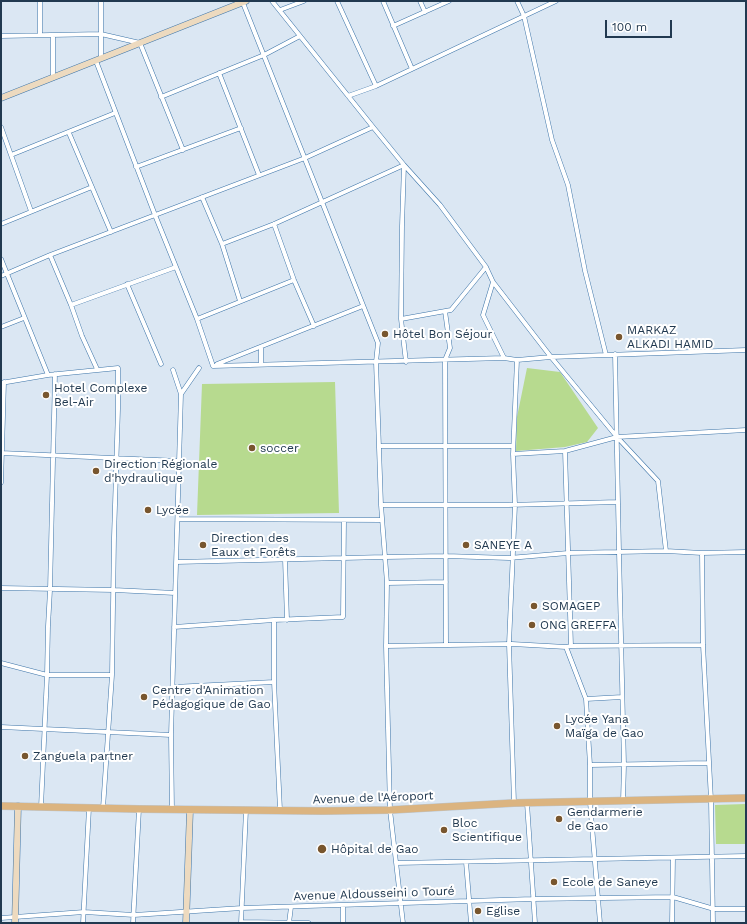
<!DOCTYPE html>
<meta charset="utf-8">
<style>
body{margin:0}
#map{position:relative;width:747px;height:924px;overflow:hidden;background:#dbe7f3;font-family:"Work Sans",sans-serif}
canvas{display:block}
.frame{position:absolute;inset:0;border:2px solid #213950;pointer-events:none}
.scale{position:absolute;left:605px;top:20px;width:67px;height:18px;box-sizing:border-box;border:2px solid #213950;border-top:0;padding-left:5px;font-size:12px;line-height:14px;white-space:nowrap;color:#213950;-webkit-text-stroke:3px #fff;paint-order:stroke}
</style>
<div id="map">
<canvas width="747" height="924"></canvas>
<div class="frame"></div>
<div class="scale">100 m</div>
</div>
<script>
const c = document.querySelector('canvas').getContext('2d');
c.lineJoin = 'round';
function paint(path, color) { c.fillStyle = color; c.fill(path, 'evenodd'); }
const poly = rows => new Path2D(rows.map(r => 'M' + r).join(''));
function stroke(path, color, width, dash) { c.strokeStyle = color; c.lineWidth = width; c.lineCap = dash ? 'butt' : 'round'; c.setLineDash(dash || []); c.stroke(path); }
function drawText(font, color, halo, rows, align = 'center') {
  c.font = font + ' "Work Sans",sans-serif'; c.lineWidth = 4; c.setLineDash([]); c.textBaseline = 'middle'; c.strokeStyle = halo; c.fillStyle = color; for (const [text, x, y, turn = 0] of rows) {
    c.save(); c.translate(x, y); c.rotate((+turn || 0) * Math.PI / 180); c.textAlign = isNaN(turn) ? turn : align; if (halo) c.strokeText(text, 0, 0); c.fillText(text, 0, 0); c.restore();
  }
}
const green = poly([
 [527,368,560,372,598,428,587,442,565,447,516,451,517,417],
 [335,382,339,513,197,515,202,384],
 [746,804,746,844,716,844,715,805]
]);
const street = poly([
 [40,1,40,35],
 [101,1,101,58],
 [272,1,373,127,404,165,440,205,486,267,493,282,551,357,617,437,658,481,666,551],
 [337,1,376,86],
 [383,1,412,69],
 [420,1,425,12],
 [517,1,524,16,552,140,568,185,585,271,606,355],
 [243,3,378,343,376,362,381,505,387,583,386,646,390,810,403,923],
 [280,10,304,1],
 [393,26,449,1],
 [53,35,53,78],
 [1,36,101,34,140,43,183,150],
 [96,61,155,215,197,319,213,366],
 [219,73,259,175],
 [348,96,376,86,556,1],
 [161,97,264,55,300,36],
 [1,127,31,211],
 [69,133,111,232],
 [11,155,115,113],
 [136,167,241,128],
 [202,197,222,244,240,301],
 [1,224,92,187],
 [274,224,294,280,314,326],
 [222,244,274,224,404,165,402,226,401,319,406,362],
 [50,255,71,305,82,336,97,369],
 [1,259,48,375],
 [1,276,50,255,305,158,373,127],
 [493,282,483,315,504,358],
 [127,284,161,364],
 [71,305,176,267],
 [445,311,450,348,445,360,446,645],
 [197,319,294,280],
 [401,319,451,310,486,267],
 [1,327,24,318],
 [261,348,261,364],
 [615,354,619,552,624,765,623,801],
 [217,364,363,306],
 [213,366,504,358,517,360,551,357,746,350],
 [1,383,48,375,118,368,118,409,114,537,112,675,103,808],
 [181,394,199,368],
 [379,446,513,446],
 [565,451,571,646,566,647],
 [1,453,179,461],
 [513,454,565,451,617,437,746,430],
 [1,483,4,382],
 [381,505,508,505,618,502],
 [178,519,382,520],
 [702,553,703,645,711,800,713,923],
 [285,559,287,620],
 [176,562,385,557,446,556,509,558,568,553,666,551,702,553,746,552],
 [387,583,446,582],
 [1,588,114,590,175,593],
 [274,620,274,682,280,810],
 [174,627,274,620,343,617,344,520],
 [386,646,512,644,566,647,586,699,590,765,590,802,600,923],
 [571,646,703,645],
 [1,663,47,675,112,675],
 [173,687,274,682],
 [586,699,622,697],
 [1,727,171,735],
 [590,765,708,763],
 [514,803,509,644,515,505,513,454,517,360],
 [527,803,535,923],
 [41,807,47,675,48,626,50,590,55,374],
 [172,810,171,735,181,394,173,370],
 [466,862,471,923],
 [396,863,746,856],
 [343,905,343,923],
 [1,918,84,912,134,915,242,908,533,899,673,897,714,909,746,909],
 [241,922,309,923],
 [83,923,89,808],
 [133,923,139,809],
 [241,923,246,810],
 [289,923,291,907],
 [672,923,673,858]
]);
const secondary = poly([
 [1,98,246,1],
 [15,923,18,806],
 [186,923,190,810]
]);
const primary = poly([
 [1,806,139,809,323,811,390,810,514,803,746,798]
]);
const markers = [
 [385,334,4,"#78562e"],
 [619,337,4,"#78562e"],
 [46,395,4,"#78562e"],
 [252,448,4,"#78562e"],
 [96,471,4,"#78562e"],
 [148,510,4,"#78562e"],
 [203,545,4,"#78562e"],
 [466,545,4,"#78562e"],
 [534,606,4,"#78562e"],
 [532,625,4,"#78562e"],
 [144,697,4,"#78562e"],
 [557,726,4,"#78562e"],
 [25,756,4,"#78562e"],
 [559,819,4,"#78562e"],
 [444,830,4,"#78562e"],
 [322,849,5,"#78562e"],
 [554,882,4,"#78562e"],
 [478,911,4,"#78562e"]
];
const poiNames = [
 ["MARKAZ",627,330],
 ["ALKADI HAMID",627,344],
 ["Hôtel Bon Séjour",393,334],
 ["Hotel Complexe",54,388],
 ["Bel-Air",54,402],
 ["soccer",260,448],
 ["Direction Régionale",104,464],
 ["d'hydraulique",104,478],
 ["Lycée",156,510],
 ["Direction des",211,538],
 ["Eaux et Forêts",211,552],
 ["SANEYE A",474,545],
 ["SOMAGEP",542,606],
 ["ONG GREFFA",540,625],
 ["Centre d'Animation",152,690],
 ["Pédagogique de Gao",152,704],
 ["Lycée Yana",565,719],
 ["Maïga de Gao",565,733],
 ["Zanguela partner",33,756],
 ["Gendarmerie",567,812],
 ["de Gao",567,826],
 ["Bloc",452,823],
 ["Scientifique",452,837],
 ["Hôpital de Gao",331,849],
 ["Ecole de Saneye",562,882],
 ["Eglise",486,911]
];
const streetNames = [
 ["Avenue de l'Aéroport",373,798,-2],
 ["Avenue Aldousseini o Touré",374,894,-2]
];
paint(green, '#b7da8f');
stroke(street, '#3c74a8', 5);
stroke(secondary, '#3c74a8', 7);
stroke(primary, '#bcc4ca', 8);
stroke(street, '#fff', 4);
stroke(secondary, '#eddabf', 6);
stroke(primary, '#dbb480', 7);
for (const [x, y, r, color] of markers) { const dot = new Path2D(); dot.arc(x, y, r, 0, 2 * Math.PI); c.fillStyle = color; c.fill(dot); stroke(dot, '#fff', 1.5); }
drawText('12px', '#213950', '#fff', poiNames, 'left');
drawText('12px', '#213950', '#fff', streetNames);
</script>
